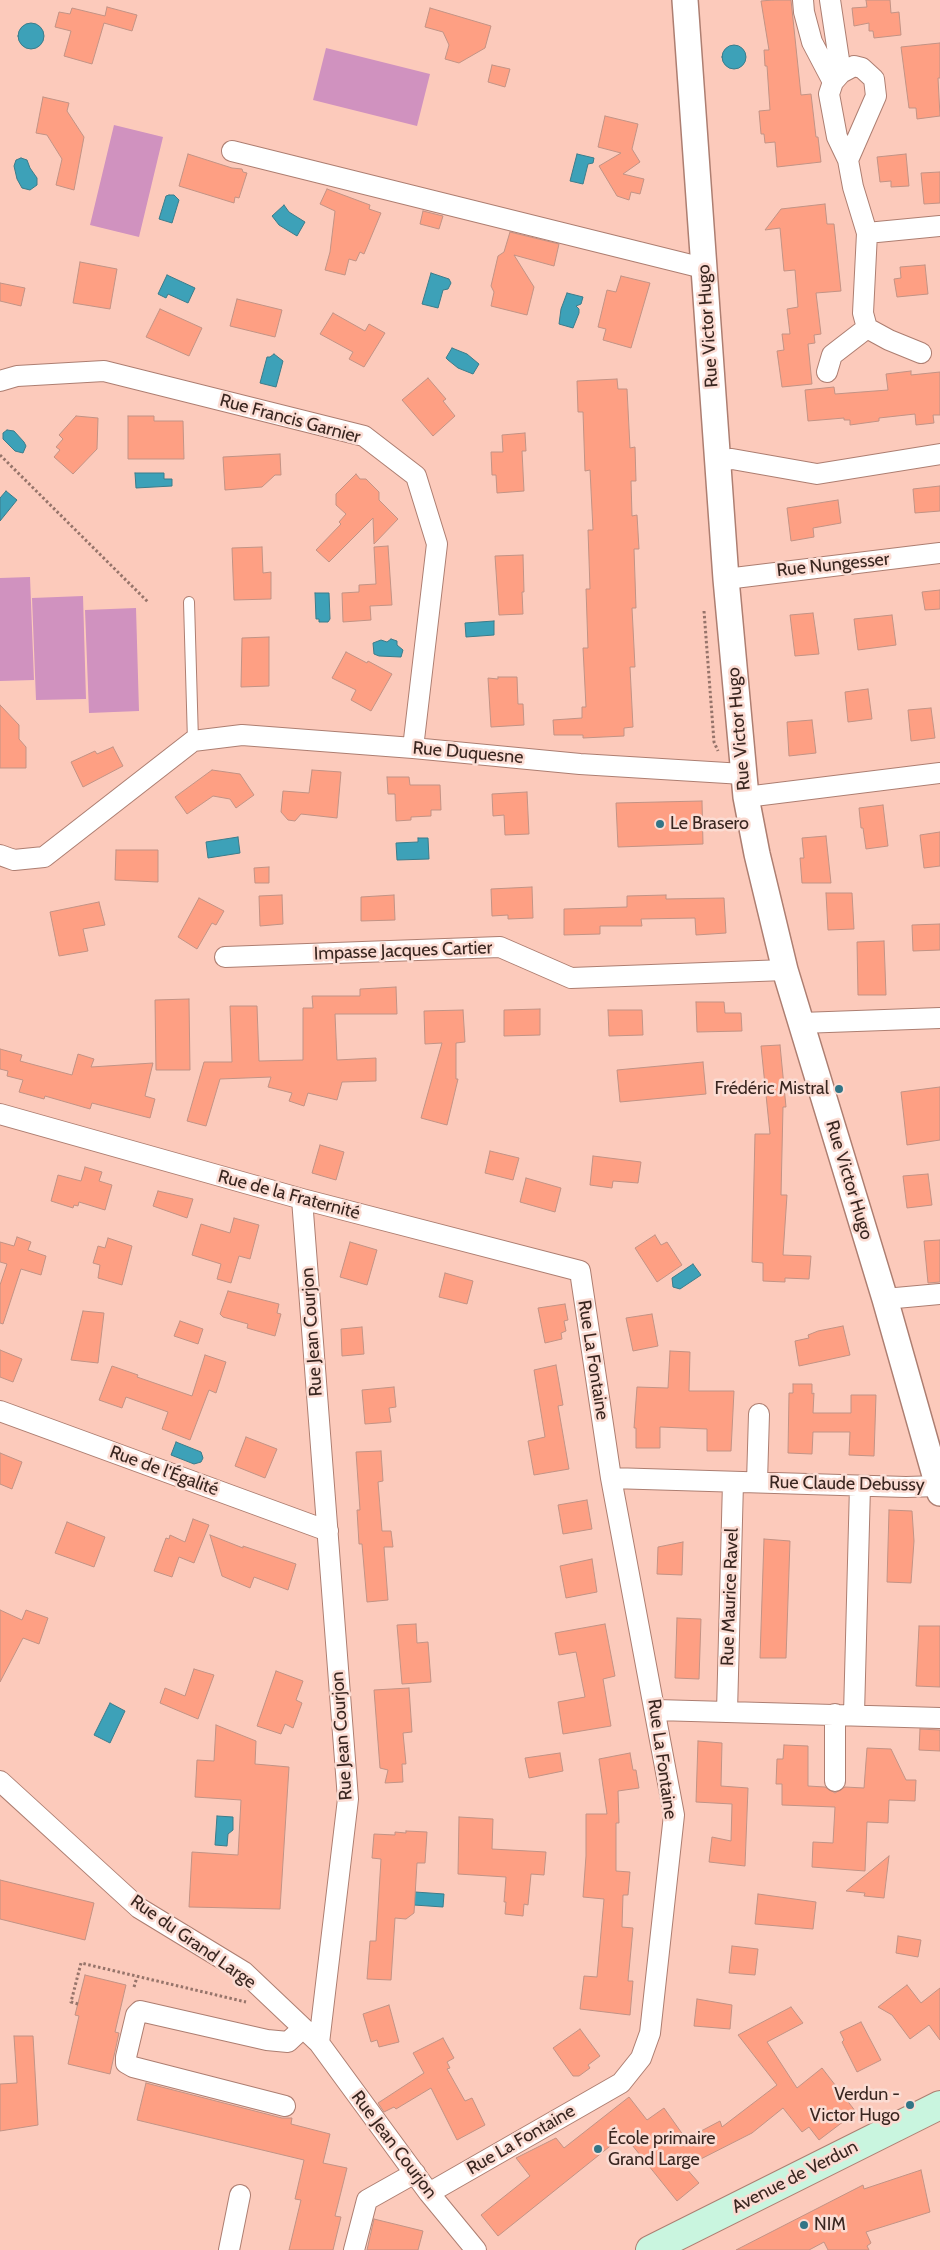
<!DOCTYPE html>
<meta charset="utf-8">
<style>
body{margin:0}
canvas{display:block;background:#fccabb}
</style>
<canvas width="940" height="2250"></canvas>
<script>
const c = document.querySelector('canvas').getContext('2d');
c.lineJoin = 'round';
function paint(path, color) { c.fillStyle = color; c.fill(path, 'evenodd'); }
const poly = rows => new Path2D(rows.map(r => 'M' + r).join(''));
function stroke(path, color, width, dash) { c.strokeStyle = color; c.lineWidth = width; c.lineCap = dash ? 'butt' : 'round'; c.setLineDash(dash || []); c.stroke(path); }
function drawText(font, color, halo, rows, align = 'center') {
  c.font = font + ' Cabin,sans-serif'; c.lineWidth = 5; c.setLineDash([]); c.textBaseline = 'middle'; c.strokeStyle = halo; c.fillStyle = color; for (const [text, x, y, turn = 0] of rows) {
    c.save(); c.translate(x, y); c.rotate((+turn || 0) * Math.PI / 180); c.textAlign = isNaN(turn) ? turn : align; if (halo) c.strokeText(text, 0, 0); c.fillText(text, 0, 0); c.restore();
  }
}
const green = poly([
 [326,48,430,74,417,126,313,100],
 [114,125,163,137,139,237,90,225],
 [30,577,34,680,0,681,0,578],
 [83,596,86,699,36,700,32,598],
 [136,608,139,711,89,713,85,610]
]);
const water = poly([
 '18 36a13 13 0 1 1 26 0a13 13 0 1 1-26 0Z',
 '722 57a12 12 0 1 1 24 0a12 12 0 1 1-24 0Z',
 [577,154,594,158,593,163,588,164,583,184,570,181,577,154],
 [21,158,27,160,30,168,37,178,37,185,30,190,22,188,17,179,14,166,16,160,21,158],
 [169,195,174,195,179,200,172,223,159,219,166,196,169,195],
 [284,205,289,212,305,222,297,236,279,225,272,216,284,205],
 [431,273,449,279,451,283,448,289,443,290,438,308,422,304,431,273],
 [167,275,195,288,188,303,168,294,166,298,158,294,167,275],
 [567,293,583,297,581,304,576,306,579,309,579,313,573,328,559,324,561,309,567,293],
 [452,348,467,354,479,364,473,374,458,368,448,360,446,358,452,348],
 [274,354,283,361,276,387,260,383,267,357,270,357,274,354],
 [7,430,14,431,24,442,26,446,23,453,15,451,3,439,3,433,7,430],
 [135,473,164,473,164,479,172,479,172,486,136,488,135,473],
 [6,491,17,500,0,521,0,498,6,491],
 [315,593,329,593,330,619,328,622,319,622,319,619,316,619,315,593],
 [494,621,494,635,466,637,465,623,494,621],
 [391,639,397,641,397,645,403,650,401,657,379,656,374,654,373,643,381,640,387,642,391,639],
 [238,837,240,853,208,858,206,842,238,837],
 [418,838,428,838,429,859,397,860,396,843,418,842,418,838],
 [693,1264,701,1275,680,1289,673,1287,672,1278,693,1264],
 [176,1442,201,1452,203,1458,201,1462,194,1464,171,1455,176,1442],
 [110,1703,125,1711,110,1743,94,1735,110,1703],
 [217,1816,233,1817,233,1830,228,1834,227,1846,215,1845,217,1816],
 [415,1892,444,1894,443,1907,414,1905,415,1892]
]);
const building = poly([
 [773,0,791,0,801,95,811,94,816,137,818,137,821,162,777,167,775,142,765,143,764,134,761,134,759,111,770,110,767,66,765,66,764,50,769,50,761,1,773,0],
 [866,0,890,0,891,13,899,12,901,35,874,38,873,31,869,31,869,23,854,26,852,8,867,7,866,0],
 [107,7,137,15,132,31,104,23,92,64,64,56,71,31,55,27,59,12,70,14,72,8,105,16,107,7],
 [430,8,491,26,485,48,459,63,445,59,449,45,443,32,425,27,430,8],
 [940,43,940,78,938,78,940,116,917,119,916,108,909,108,901,47,940,43],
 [492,65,510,69,505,87,488,82,492,65],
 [43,97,69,103,67,111,84,137,74,190,56,185,62,159,47,135,36,133,43,97],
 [605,116,638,124,632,149,640,162,623,174,644,179,640,194,631,192,629,200,617,196,599,166,621,153,598,147,605,116],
 [188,154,232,168,242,169,243,172,247,173,239,198,235,197,234,203,179,186,188,154],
 [906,154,909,186,891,187,891,181,880,182,877,157,906,154],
 [940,172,940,203,924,204,921,173,940,172],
 [327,189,370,205,369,209,381,213,364,254,360,252,356,261,349,259,345,275,325,270,330,252,335,211,320,204,327,189],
 [825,204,827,224,834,224,841,291,816,293,821,334,814,335,815,343,808,344,812,384,782,387,777,351,784,350,782,334,790,334,787,309,798,307,795,270,784,271,780,228,765,230,781,209,825,204],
 [423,211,443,216,439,229,420,224,423,211],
 [510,232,559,244,554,266,514,255,534,287,527,315,491,306,494,292,491,286,498,256,504,252,510,232],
 [80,262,117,269,110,309,73,303,80,262],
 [925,265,928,294,897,297,894,279,901,278,900,267,925,265],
 [621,276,650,283,631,348,603,340,606,329,598,327,607,290,616,292,621,276],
 [0,283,25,288,21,306,0,301,0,283],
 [237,299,282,310,275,337,230,326,237,299],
 [160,309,202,328,189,356,146,337,160,309],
 [333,313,365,331,369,324,385,333,364,367,349,359,353,352,320,334,333,313],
 [911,371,911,375,940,372,940,415,933,415,934,423,916,425,915,414,879,418,879,421,850,425,850,420,844,420,844,418,808,421,805,390,834,387,835,394,888,390,886,374,911,371],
 [428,378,446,399,443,401,455,416,433,436,402,400,428,378],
 [617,379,618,389,627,389,630,448,635,447,636,481,631,481,632,516,637,515,639,549,634,549,636,608,632,608,635,667,630,667,633,727,624,728,624,736,583,738,583,735,554,735,553,720,582,718,582,707,586,707,583,648,588,648,586,589,590,589,588,530,593,530,590,470,585,471,583,412,578,412,577,381,617,379],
 [76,416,98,418,97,449,73,474,54,457,60,450,56,447,63,439,59,435,76,416],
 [128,416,154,416,154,421,183,421,184,459,128,459,128,416],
 [525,433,526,451,522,451,524,491,497,493,496,475,492,475,491,452,503,452,502,435,525,433],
 [280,454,281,475,275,475,262,487,225,490,223,457,280,454],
 [356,474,360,479,366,479,379,492,379,500,398,519,374,544,373,518,329,562,316,550,341,524,339,522,346,514,336,505,336,494,356,474],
 [940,486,940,511,915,513,913,489,940,486],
 [838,500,841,523,813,528,814,537,791,541,787,508,838,500],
 [388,546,392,605,370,606,371,620,343,622,342,593,359,592,359,585,376,584,374,547,388,546],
 [262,547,263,573,271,572,271,599,234,600,232,548,262,547],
 [523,555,524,592,522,592,523,614,499,615,495,556,523,555],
 [940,590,940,609,925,610,922,592,940,590],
 [813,613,819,654,795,656,790,615,813,613],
 [892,615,896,645,858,650,854,619,892,615],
 [269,637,269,686,241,687,242,638,269,637],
 [346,652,367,663,368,661,392,674,371,711,351,700,356,690,332,678,346,652],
 [498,677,517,677,518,704,523,704,524,725,491,727,488,678,498,679,498,677],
 [868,689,872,719,848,722,845,692,868,689],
 [0,705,19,725,19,739,26,747,26,768,0,768,0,705],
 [931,708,935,738,911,741,908,710,931,708],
 [812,720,816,753,789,756,787,722,812,720],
 [113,747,123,766,83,787,71,762,95,751,97,754,113,747],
 [212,770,240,774,254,795,236,808,230,799,213,796,187,814,175,797,212,770],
 [312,770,341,772,337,818,301,814,295,821,288,820,281,812,283,791,309,793,312,770],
 [387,777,409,777,410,785,440,785,441,810,431,810,431,816,411,817,411,820,396,821,395,794,388,794,387,777],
 [527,792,529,834,505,835,504,815,493,816,492,794,527,792],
 [702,801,703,844,618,847,616,803,702,801],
 [883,805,888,846,866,849,863,828,861,828,859,808,883,805],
 [940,832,940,866,924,868,920,835,940,832],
 [826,836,831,883,802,883,800,858,804,858,802,838,826,836],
 [116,850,158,850,158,882,115,880,116,850],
 [269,867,269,883,255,883,254,868,269,867],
 [532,887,533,918,508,919,508,915,492,916,491,889,532,887],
 [826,893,852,893,854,929,828,930,826,893],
 [282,895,283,924,260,926,259,896,282,895],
 [394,895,395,920,361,921,361,897,394,895],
 [666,895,666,899,724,898,726,933,696,935,695,918,641,919,642,926,600,926,600,934,564,935,564,909,627,907,627,896,666,895],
 [199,898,224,911,216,925,212,923,197,949,178,937,199,898],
 [99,902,105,925,83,929,88,951,59,956,50,912,99,902],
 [940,924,940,950,913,951,912,925,940,924],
 [884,941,886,995,858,995,857,942,884,941],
 [396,987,397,1014,335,1014,337,1060,376,1058,376,1081,342,1082,337,1100,308,1093,304,1106,289,1101,292,1093,268,1087,271,1077,220,1079,206,1126,187,1121,204,1062,232,1062,230,1006,257,1006,259,1061,303,1060,303,1008,313,1008,312,996,360,996,360,989,396,987],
 [189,999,190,1070,156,1070,155,1000,189,999],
 [696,1002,724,1002,725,1013,741,1013,742,1031,697,1032,696,1002],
 [540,1009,540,1035,504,1036,504,1010,540,1009],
 [463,1010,465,1042,456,1043,456,1079,458,1079,447,1125,421,1118,442,1043,425,1044,424,1011,463,1010],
 [608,1010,642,1010,643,1035,609,1036,608,1010],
 [780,1045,786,1107,783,1107,781,1195,787,1195,783,1255,811,1256,809,1279,785,1278,785,1282,763,1281,763,1263,752,1262,755,1134,770,1134,761,1046,780,1045],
 [0,1049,22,1055,20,1061,72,1075,78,1054,94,1059,91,1067,153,1063,145,1096,155,1099,150,1118,92,1103,90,1109,45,1096,44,1099,19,1092,23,1080,7,1076,8,1071,0,1069,0,1049],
 [703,1062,706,1094,620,1102,617,1070,703,1062],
 [940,1087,940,1140,907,1145,901,1092,940,1087],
 [320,1145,344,1152,336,1180,312,1173,320,1145],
 [490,1151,519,1158,513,1180,485,1173,490,1151],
 [593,1156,641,1162,638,1183,613,1181,612,1188,590,1185,593,1156],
 [85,1167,102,1172,99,1181,112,1185,105,1210,79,1202,78,1206,74,1205,73,1208,51,1201,58,1175,81,1181,85,1167],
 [928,1174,932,1205,907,1208,903,1176,928,1174],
 [526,1178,561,1188,555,1212,520,1202,526,1178],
 [158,1191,193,1199,187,1218,153,1206,158,1191],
 [234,1218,259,1225,250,1259,239,1256,231,1283,217,1279,221,1264,192,1255,201,1224,230,1233,234,1218],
 [655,1235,661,1245,667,1242,682,1265,657,1282,635,1248,655,1235],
 [17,1237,31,1242,28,1250,46,1256,41,1275,21,1269,3,1324,0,1323,0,1285,7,1264,0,1262,0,1242,14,1246,17,1237],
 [108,1238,132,1246,122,1285,98,1278,100,1265,93,1263,98,1246,105,1248,108,1238],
 [940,1240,940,1282,928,1283,924,1241,940,1240],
 [350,1242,377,1250,367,1285,340,1277,350,1242],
 [445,1273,473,1281,467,1304,439,1297,445,1273],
 [228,1291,279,1304,277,1313,281,1314,275,1336,247,1328,248,1324,223,1317,220,1314,228,1291],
 [565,1304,568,1320,564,1321,566,1331,561,1333,562,1339,545,1343,538,1308,565,1304],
 [83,1311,104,1313,98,1363,71,1360,83,1311],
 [652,1314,658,1346,633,1351,626,1318,652,1314],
 [180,1321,203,1329,198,1344,174,1336,180,1321],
 [843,1326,850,1355,799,1366,795,1341,809,1338,808,1335,818,1331,843,1326],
 [362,1327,364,1354,342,1356,341,1329,362,1327],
 [0,1350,22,1359,13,1382,0,1377,0,1350],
 [670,1351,690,1352,689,1391,734,1391,731,1451,707,1451,707,1429,660,1427,660,1448,636,1448,636,1428,634,1428,637,1387,668,1388,670,1351],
 [205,1355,226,1362,216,1393,209,1390,190,1440,162,1429,168,1412,126,1397,122,1408,99,1400,112,1366,138,1375,137,1377,192,1396,205,1355],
 [556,1365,563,1405,558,1406,569,1469,534,1475,528,1441,545,1437,534,1370,556,1365],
 [793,1384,812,1384,812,1394,814,1393,813,1413,851,1413,851,1395,876,1395,874,1456,849,1455,850,1432,813,1432,812,1454,788,1453,789,1393,793,1393,793,1384],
 [394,1387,396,1407,389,1408,391,1422,365,1424,362,1390,394,1387],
 [246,1437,277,1449,265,1478,235,1466,246,1437],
 [381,1451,383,1481,378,1482,382,1531,391,1531,393,1547,384,1547,388,1600,367,1602,362,1544,359,1544,357,1510,360,1510,356,1452,381,1451],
 [0,1453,22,1462,12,1489,0,1484,0,1453],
 [587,1500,592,1529,563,1534,558,1505,587,1500],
 [889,1510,912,1511,914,1541,911,1583,887,1582,889,1510],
 [193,1519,209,1525,194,1563,179,1557,172,1577,154,1571,166,1538,169,1539,170,1535,185,1542,193,1519],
 [67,1522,105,1537,94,1567,55,1553,67,1522],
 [210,1535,243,1548,243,1546,296,1564,288,1590,254,1577,250,1588,222,1576,210,1535],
 [764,1539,790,1541,786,1658,760,1658,764,1539],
 [683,1542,682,1575,657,1574,658,1547,683,1542],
 [592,1559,597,1592,566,1598,560,1566,592,1559],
 [0,1610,22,1620,26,1610,48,1618,39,1644,23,1638,0,1682,0,1610],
 [677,1618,701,1619,699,1679,675,1678,677,1618],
 [416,1624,417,1643,428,1642,431,1682,402,1684,397,1625,416,1624],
 [605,1624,615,1676,603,1679,611,1726,563,1734,558,1702,585,1697,576,1652,559,1655,555,1633,605,1624],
 [919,1626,940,1626,940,1687,916,1686,919,1626],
 [194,1669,214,1675,198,1719,160,1703,165,1688,185,1696,194,1669],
 [276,1671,303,1681,296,1700,302,1703,293,1728,285,1724,281,1734,257,1726,276,1671],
 [409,1688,412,1732,403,1733,406,1764,402,1764,403,1782,385,1783,388,1770,380,1768,374,1690,409,1688],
 [216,1725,256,1741,255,1764,289,1767,280,1909,189,1907,192,1852,238,1855,241,1800,195,1797,197,1760,214,1761,216,1725],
 [920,1729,940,1730,940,1751,919,1750,920,1729],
 [698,1741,722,1743,721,1786,748,1788,745,1866,709,1862,712,1837,731,1841,732,1804,696,1802,698,1741],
 [784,1745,808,1746,808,1786,825,1787,835,1793,845,1787,864,1788,867,1748,891,1749,906,1780,916,1780,915,1801,889,1800,888,1823,867,1822,865,1871,812,1867,813,1842,833,1843,835,1807,782,1805,782,1784,776,1784,777,1759,783,1759,784,1745],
 [560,1753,563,1771,529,1778,525,1758,560,1753],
 [630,1753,633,1770,636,1770,639,1788,618,1791,619,1823,616,1823,616,1871,630,1872,628,1895,623,1895,622,1927,633,1928,628,1981,633,1981,630,2015,580,2009,584,1976,597,1977,604,1899,583,1897,586,1856,586,1814,607,1814,599,1759,630,1753],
 [459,1817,493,1819,492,1849,546,1852,544,1875,531,1874,528,1905,524,1904,523,1916,505,1914,506,1902,504,1902,506,1877,458,1874,459,1817],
 [406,1831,427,1832,425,1863,417,1863,414,1913,406,1919,395,1918,391,1980,367,1979,370,1941,376,1941,381,1859,372,1858,374,1834,395,1835,395,1832,406,1833,406,1831],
 [889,1856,884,1898,864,1896,865,1893,846,1891,889,1856],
 [0,1880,94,1903,85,1940,0,1919,0,1880],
 [758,1894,816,1902,813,1929,755,1924,758,1894],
 [898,1936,921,1940,918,1957,896,1953,898,1936],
 [732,1946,758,1949,755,1975,729,1973,732,1946],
 [85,1975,126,1985,115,2032,119,2033,110,2074,68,2064,79,2016,75,2015,85,1975],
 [907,1985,921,2003,940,1988,940,2040,929,2025,910,2039,892,2015,878,2007,907,1985],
 [697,1999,732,2005,730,2029,694,2026,697,1999],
 [389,2005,399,2042,379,2047,377,2040,371,2042,363,2014,389,2005],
 [791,2007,803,2023,767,2042,797,2088,822,2068,856,2112,819,2140,809,2127,802,2132,783,2108,752,2133,685,2167,699,2183,677,2201,624,2135,498,2236,481,2215,530,2176,516,2158,556,2138,564,2148,629,2097,647,2120,664,2108,686,2139,720,2121,722,2127,777,2085,738,2035,791,2007],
 [861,2022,881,2060,857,2072,842,2042,844,2040,840,2032,861,2022],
 [580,2029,600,2056,588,2065,590,2068,579,2076,573,2076,553,2048,580,2029],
 [14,2036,33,2036,38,2125,0,2131,0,2084,17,2083,14,2036],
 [443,2038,454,2058,447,2062,450,2068,447,2069,465,2101,472,2098,485,2125,457,2140,431,2088,396,2109,394,2107,384,2112,378,2103,424,2073,413,2053,443,2038],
 [146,2083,282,2118,292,2118,291,2124,330,2134,323,2163,347,2168,335,2216,341,2217,333,2250,289,2250,301,2200,295,2199,304,2160,137,2120,146,2083],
 [921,2170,930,2212,866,2232,871,2243,867,2246,869,2250,828,2250,824,2242,809,2250,736,2250,863,2185,864,2189,921,2170],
 [374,2219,423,2231,418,2250,367,2250,374,2219]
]);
const path = poly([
 [0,455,148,602],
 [704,611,714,742,718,751],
 [134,1987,137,1977],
 [78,2004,71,2002,81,1963,246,2002]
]);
const service = poly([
 [189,602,193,741]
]);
const minor = poly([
 [803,0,804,12,812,42,833,82],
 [830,0,841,73],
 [232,151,703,268],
 [848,160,837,137,829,94,833,82,841,73,854,66,862,68,874,79,876,96,848,160,853,187,867,233],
 [921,353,889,340,867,328,863,313,867,233,940,226],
 [827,372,832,355,867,328],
 [0,381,17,376,104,371,364,436,416,476,437,544,413,748],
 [718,461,732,459,817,474,940,454],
 [726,579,940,553],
 [746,797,940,773],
 [0,855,14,860,44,857,193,741,242,735,413,748,580,764,743,774],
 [225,957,500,947,571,978,785,970],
 [801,1023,940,1018],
 [0,1114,302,1199,580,1271,611,1478,674,1815,650,2033,641,2058,621,2083,429,2193],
 [302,1199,348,1799,319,2043],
 [885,1299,940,1294],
 [0,1411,328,1531],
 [611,1478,906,1487,938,1486],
 [757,1482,759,1414],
 [656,1710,940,1718],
 [727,1712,733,1482],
 [854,1714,860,1486],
 [0,1781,139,1908,244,1972,319,2043,429,2193,476,2250],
 [835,1781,835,1714],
 [285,2106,133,2067,126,2063,126,2057,136,2015,140,2011,267,2040,288,2042,303,2028],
 [229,2250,240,2195],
 [354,2250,367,2200,415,2173]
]);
const tertiary = poly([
 [685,0,726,579,746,797,757,854,785,970,885,1299,940,1493]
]);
const secondary = poly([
 [650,2250,940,2105]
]);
const markers = [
 [660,824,5,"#327586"],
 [839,1089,5,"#327586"],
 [910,2105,5,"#327586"],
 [598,2149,5,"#327586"],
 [804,2225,5,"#327586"]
];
const streetNames = [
 ["Rue Victor Hugo",708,326,-94],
 ["Rue Francis Garnier",290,419,15],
 ["Rue Nungesser",833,565,-6],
 ["Rue Victor Hugo",739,729,-95],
 ["Rue Duquesne",468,753,5],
 ["Impasse Jacques Cartier",403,951,-2],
 ["Rue Victor Hugo",849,1180,73],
 ["Rue de la Fraternité",289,1195,15],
 ["Rue Jean Courjon",312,1332,-94],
 ["Rue La Fontaine",593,1360,81],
 ["Rue de l'Égalité",164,1471,20],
 ["Rue Claude Debussy",847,1484,1],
 ["Rue Maurice Ravel",730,1597,-88],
 ["Rue Jean Courjon",342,1736,-94],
 ["Rue La Fontaine",662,1759,82],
 ["Rue du Grand Large",193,1942,35],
 ["Rue La Fontaine",521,2140,-30],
 ["Rue Jean Courjon",394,2145,53],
 ["Avenue de Verdun",795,2177,-27]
];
const poiNames = [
 ["Le Brasero",670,824],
 ["Frédéric Mistral",829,1089,"right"],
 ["Verdun -",900,2095,"right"],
 ["Victor Hugo",900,2116,"right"],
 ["École primaire",608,2139],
 ["Grand Large",608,2160],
 ["NIM",814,2225]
];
paint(green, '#d092bf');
paint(water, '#3da1b8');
stroke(water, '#3c7c8a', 1);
paint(building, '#fe9f83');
stroke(building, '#c29385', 1);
stroke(service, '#ad7e71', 12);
stroke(minor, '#ad7e71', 22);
stroke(tertiary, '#ad7e71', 28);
stroke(secondary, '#ad7e71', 30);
stroke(path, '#96746a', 3, [2.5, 2.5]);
stroke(service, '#fff', 10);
stroke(minor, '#fff', 20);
stroke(tertiary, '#fff', 25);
stroke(secondary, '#c9f5df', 28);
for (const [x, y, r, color] of markers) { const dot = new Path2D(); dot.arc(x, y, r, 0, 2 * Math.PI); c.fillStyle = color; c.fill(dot); stroke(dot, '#fbdcd3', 2); }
drawText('18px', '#392620', '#fbdcd3', streetNames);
drawText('18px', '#392620', '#fbdcd3', poiNames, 'left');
</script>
